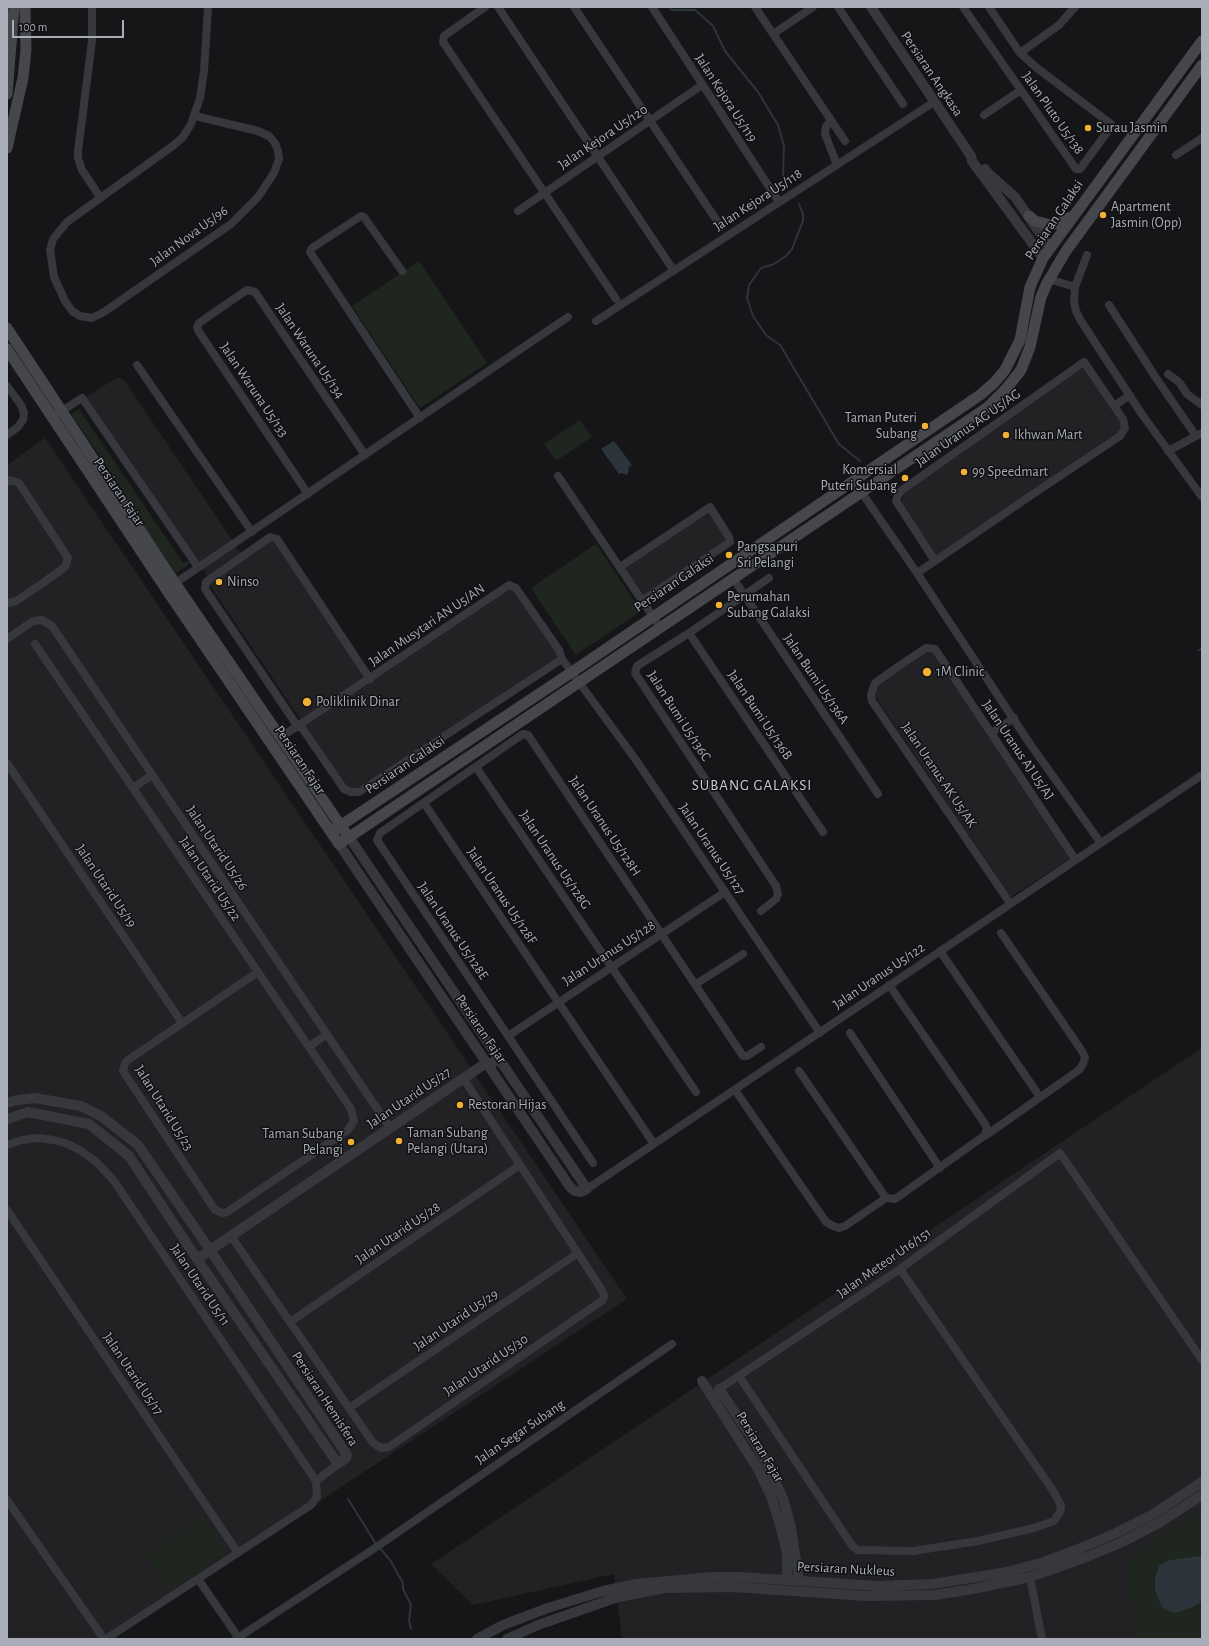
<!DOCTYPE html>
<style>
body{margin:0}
#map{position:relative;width:1209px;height:1646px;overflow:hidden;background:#161618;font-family:"Alegreya Sans",sans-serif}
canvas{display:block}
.frame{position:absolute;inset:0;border:8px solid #a8adb8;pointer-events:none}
.scale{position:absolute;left:12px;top:20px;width:112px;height:18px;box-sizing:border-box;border:2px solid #a8adb8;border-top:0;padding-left:5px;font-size:12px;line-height:14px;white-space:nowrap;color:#a8adb8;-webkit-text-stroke:3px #111113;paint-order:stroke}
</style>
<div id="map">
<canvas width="1209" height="1646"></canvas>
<div class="frame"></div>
<div class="scale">100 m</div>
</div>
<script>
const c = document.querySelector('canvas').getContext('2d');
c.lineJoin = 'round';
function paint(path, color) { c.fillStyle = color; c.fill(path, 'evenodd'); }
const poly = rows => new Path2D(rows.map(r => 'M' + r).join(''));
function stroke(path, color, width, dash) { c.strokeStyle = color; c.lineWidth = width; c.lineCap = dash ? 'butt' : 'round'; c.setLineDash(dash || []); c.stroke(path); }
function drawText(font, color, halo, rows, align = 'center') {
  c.font = font + ' "Alegreya Sans",sans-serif'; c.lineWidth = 3; c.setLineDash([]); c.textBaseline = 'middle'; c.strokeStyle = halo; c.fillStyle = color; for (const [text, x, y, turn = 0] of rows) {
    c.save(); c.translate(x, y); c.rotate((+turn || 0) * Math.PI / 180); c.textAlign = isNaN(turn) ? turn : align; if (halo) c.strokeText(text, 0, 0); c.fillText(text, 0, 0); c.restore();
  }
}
const built = poly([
 [1084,367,1120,420,1122,427,1118,434,936,556,901,503,904,493],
 [116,378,120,378,125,381,244,558,271,540,274,541,369,682,509,588,514,590,556,651,559,658,358,790,346,787,209,584,211,582,85,398],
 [45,438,627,1299,110,1639,7,1639,7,465],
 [709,511,727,541,643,596,624,568],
 [926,652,933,653,1071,858,1011,897,875,696,877,686],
 [1202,1048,1202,1639,622,1639,614,1574,473,1605,431,1564]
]);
const green = poly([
 [419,261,487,363,420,408,352,306],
 [79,409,183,563,188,561,190,564,176,573,122,494,116,480,71,414],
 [580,420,592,437,556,461,544,444],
 [596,544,641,611,576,655,531,588],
 [1202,1509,1202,1639,1135,1639,1126,1559],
 [204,1517,227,1552,170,1590,147,1555]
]);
const water = poly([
 [614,441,632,465,628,468,629,471,627,475,621,473,619,474,601,449],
 [1202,1556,1202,1601,1191,1608,1174,1613,1162,1607,1155,1590,1155,1578,1159,1566,1170,1560]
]);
const stream = poly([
 [669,7,671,10,695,10,713,26,725,51,758,92,778,125,784,146,783,176,785,184],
 [799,204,803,214,803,221,792,249,786,256,774,264,761,268,749,285,747,298,753,316,766,335,780,345,839,444,860,461],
 [1199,650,1202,648],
 [348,1499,376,1544],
 [379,1547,390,1560,403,1583,403,1589,411,1605,409,1620,411,1629]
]);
const minor = poly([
 [92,7,92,41,78,151,78,158,82,170,100,197],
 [485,7,444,36,443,42,616,299],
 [498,7,674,271],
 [574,7,721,227],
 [652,7,779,202],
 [755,7,845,141],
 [838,7,903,104],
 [963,7,1076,169,1080,169,1111,127,1111,124,1037,68,1020,53,989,7],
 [773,34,813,7],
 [1020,53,1059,25,1075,7],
 [984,115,1021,90],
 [195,116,258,131,269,136,275,143,278,151,279,159,274,173,258,197,231,224,104,312,92,318,80,316,72,311,65,301,54,277,50,250,53,239,67,222,174,145,183,137,191,124,200,98,204,71,208,7],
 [831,121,826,126,825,134,837,165],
 [1176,155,1202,138],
 [518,211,702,85],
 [402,271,364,217,361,216,312,248,310,252,420,418],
 [1049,279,1075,287,1074,302,1076,311,1081,321,1141,413,1202,497],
 [1075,287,1087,255],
 [1109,305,1156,378,1196,436],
 [596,321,934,102],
 [137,365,252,532],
 [1168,374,1179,382,1187,394,1202,405],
 [7,386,21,405,24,413,23,420,18,427,7,435],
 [1114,406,1130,395],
 [57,414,82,398,198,567],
 [1168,451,1202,433],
 [558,476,660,627],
 [853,480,917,573,1030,744,1100,842],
 [7,482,10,480,19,483,68,558,65,567,40,585,16,601,8,603,7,602],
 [308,494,199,332,197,327,199,323,222,307,247,290,255,292,365,455],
 [620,567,710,507,729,537,730,542,643,600],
 [917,573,935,561,1036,492,1120,436,1125,428,1123,419,1084,362,902,490,898,495,896,501,935,561],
 [733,578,878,794],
 [171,586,568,317],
 [689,633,823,832],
 [7,639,33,621,42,620,52,626,390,1128],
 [35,644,351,1109,354,1121,348,1130,227,1212,223,1213,215,1210,123,1071,125,1063,128,1060,258,972],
 [300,725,344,789,351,792,359,792,562,659,636,760,820,1033],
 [298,727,205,589,206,582,270,537,277,539,370,679],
 [991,733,1014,718],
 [281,737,509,585,516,588,559,650,562,659],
 [7,763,182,1023],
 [476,767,696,1092],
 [133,788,152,775],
 [424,803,654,1144],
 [1010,903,872,701,871,695,875,683,899,666,926,648,935,649,1075,859],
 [761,911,776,899,778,894,776,886,635,673,637,666,689,633,769,578],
 [940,951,1040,1097],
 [696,984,743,954],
 [850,1033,940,1168],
 [508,1036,725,892],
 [309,1047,327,1034],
 [799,1071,886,1198],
 [735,1090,826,1222,833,1226,839,1228,845,1226,886,1198,895,1199,984,1136,987,1129,985,1124,889,985],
 [985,1136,1079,1070,1083,1064,1085,1057,1082,1051,1001,933],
 [7,1145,22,1140,38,1138,54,1140,68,1144,81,1151,94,1160,104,1170,114,1181,316,1481,338,1464],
 [593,1163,377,840,380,833,523,734,528,735,743,1056,747,1056,761,1047],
 [587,1189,1202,775],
 [7,1210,238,1553],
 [231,1236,373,1443,381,1448,389,1447,603,1300,604,1295,600,1287,463,1078],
 [290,1322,520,1165],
 [739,1376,853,1547,858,1550,913,1551,978,1541,1034,1528,1054,1521,1060,1512,1061,1506,1054,1492,900,1269],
 [719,1389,900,1269,1060,1153,1202,1360],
 [349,1408,578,1253],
 [7,1500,104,1639],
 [1030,1577,1042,1639],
 [198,1579,238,1637],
 [106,1639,311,1505,317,1497,316,1481],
 [236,1639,372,1550,672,1344]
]);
const tertiary = poly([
 [871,7,971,156,972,161,1043,258],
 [985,169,989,174,1015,197,1050,248],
 [339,844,570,1187,575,1191,581,1192,587,1189,349,837],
 [7,1103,17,1100,35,1098,81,1106,101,1116,138,1145,210,1250,347,1455,346,1458,338,1464,197,1259,129,1156,89,1124,28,1112,7,1119],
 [197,1259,486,1063,493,1063],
 [702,1381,758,1469,771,1496,779,1521,787,1553,787,1580],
 [719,1389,753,1439,768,1465,784,1501,791,1528,799,1581],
 [477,1639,503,1625,548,1608,603,1591,636,1584,712,1577,739,1577,878,1586,933,1584,1007,1572,1044,1562,1081,1548,1116,1533,1152,1515,1202,1482],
 [507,1639,538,1625,618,1597,665,1588,734,1587,866,1596,935,1595,973,1589,1030,1577,1084,1558,1120,1543,1159,1523,1202,1495]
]);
const secondary = poly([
 [7,94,14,7],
 [7,148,23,78,26,50,25,7],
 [1029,216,1035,221,1051,225,1059,223,1071,217],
 [7,328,175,583,345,832],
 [7,349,166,589,339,844,988,407,1006,389,1021,370,1030,347,1041,297,1047,283,1066,251,1202,65],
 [331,832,572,672,980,395,994,383,1005,370,1020,340,1030,287,1043,258,1202,41]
]);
const markers = [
 [1088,128,4,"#f2b134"],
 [1103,215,4,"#f2b134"],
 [925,426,4,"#f2b134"],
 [1006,435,4,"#f2b134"],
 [964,472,4,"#f2b134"],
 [905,478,4,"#f2b134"],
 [729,555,4,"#f2b134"],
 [219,582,4,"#f2b134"],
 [719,605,4,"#f2b134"],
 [927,672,5,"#f2b134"],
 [307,702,5,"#f2b134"],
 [460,1105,4,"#f2b134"],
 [399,1141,4,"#f2b134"],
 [351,1142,4,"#f2b134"]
];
const streetNames = [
 ["Persiaran Angkasa",932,74,56],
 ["Jalan Kejora U5/119",726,98,57],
 ["Jalan Pluto U5/138",1053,113,55],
 ["Jalan Kejora U5/120",603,137,-34],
 ["Jalan Kejora U5/118",758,200,-33],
 ["Persiaran Galaksi",1054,220,-56],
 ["Jalan Nova U5/96",189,236,-36],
 ["Jalan Waruna U5/134",310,351,56],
 ["Jalan Waruna U5/133",254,390,56],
 ["Jalan Uranus AG U5/AG",968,428,-35],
 ["Persiaran Fajar",119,492,56],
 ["Persiaran Galaksi",674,583,-34],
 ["Jalan Musytari AN U5/AN",427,625,-34],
 ["Jalan Bumi U5/136A",816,679,56],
 ["Jalan Bumi U5/136B",760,715,56],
 ["Jalan Bumi U5/136C",679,716,57],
 ["Jalan Uranus AJ U5/AJ",1018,750,56],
 ["Persiaran Fajar",300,760,56],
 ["Persiaran Galaksi",405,765,-34],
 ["Jalan Uranus AK U5/AK",939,775,56],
 ["Jalan Uranus U5/128H",605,826,56],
 ["Jalan Utarid U5/26",217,848,56],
 ["Jalan Uranus U5/127",712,849,56],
 ["Jalan Uranus U5/128G",555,860,56],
 ["Jalan Utarid U5/22",210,879,56],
 ["Jalan Utarid U5/19",106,886,56],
 ["Jalan Uranus U5/128F",502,896,56],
 ["Jalan Uranus U5/128E",453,931,56],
 ["Jalan Uranus U5/128",609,953,-33],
 ["Jalan Uranus U5/122",879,976,-34],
 ["Persiaran Fajar",481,1029,56],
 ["Jalan Utarid U5/27",409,1098,-34],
 ["Jalan Utarid U5/23",164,1108,58],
 ["Jalan Utarid U5/28",398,1233,-34],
 ["Jalan Meteor U16/151",884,1263,-35],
 ["Jalan Utarid U5/11",200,1285,56],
 ["Jalan Utarid U5/29",456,1320,-34],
 ["Jalan Utarid U5/30",486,1365,-34],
 ["Jalan Utarid U5/17",133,1374,56],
 ["Persiaran Hemisfera",325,1399,57],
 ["Jalan Segar Subang",520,1432,-34],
 ["Persiaran Fajar",760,1447,59],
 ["Persiaran Nukleus",846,1569,3]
];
const poiNames = [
 ["Surau Jasmin",1096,128],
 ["Apartment",1111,207],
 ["Jasmin (Opp)",1111,223],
 ["Taman Puteri",917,418,"right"],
 ["Subang",917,434,"right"],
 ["Ikhwan Mart",1014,435],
 ["Komersial",897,470,"right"],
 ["Puteri Subang",897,486,"right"],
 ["99 Speedmart",972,472],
 ["Pangsapuri",737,547],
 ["Sri Pelangi",737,563],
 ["Ninso",227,582],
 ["Perumahan",727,597],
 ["Subang Galaksi",727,613],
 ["1M Clinic",936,672],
 ["Poliklinik Dinar",316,702],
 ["Restoran Hijas",468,1105],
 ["Taman Subang",407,1133],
 ["Pelangi (Utara)",407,1149],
 ["Taman Subang",343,1134,"right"],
 ["Pelangi",343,1150,"right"]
];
const neighbourhoodNames = [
 ["SUBANG GALAKSI",752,785]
];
paint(built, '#222225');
paint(green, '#1e261f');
paint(water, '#2c353c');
stroke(stream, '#2c353c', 2);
stroke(minor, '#37383d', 8);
stroke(tertiary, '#37383d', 10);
stroke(secondary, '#45474d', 11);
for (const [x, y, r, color] of markers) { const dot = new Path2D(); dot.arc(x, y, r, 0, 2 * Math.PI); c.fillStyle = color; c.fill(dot); stroke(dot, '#111113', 1.5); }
drawText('14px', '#a8adb8', '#111113', streetNames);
drawText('14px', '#a8adb8', '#111113', poiNames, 'left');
c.letterSpacing = '1px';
drawText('15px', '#c9ccd4', '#111113', neighbourhoodNames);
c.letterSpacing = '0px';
</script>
